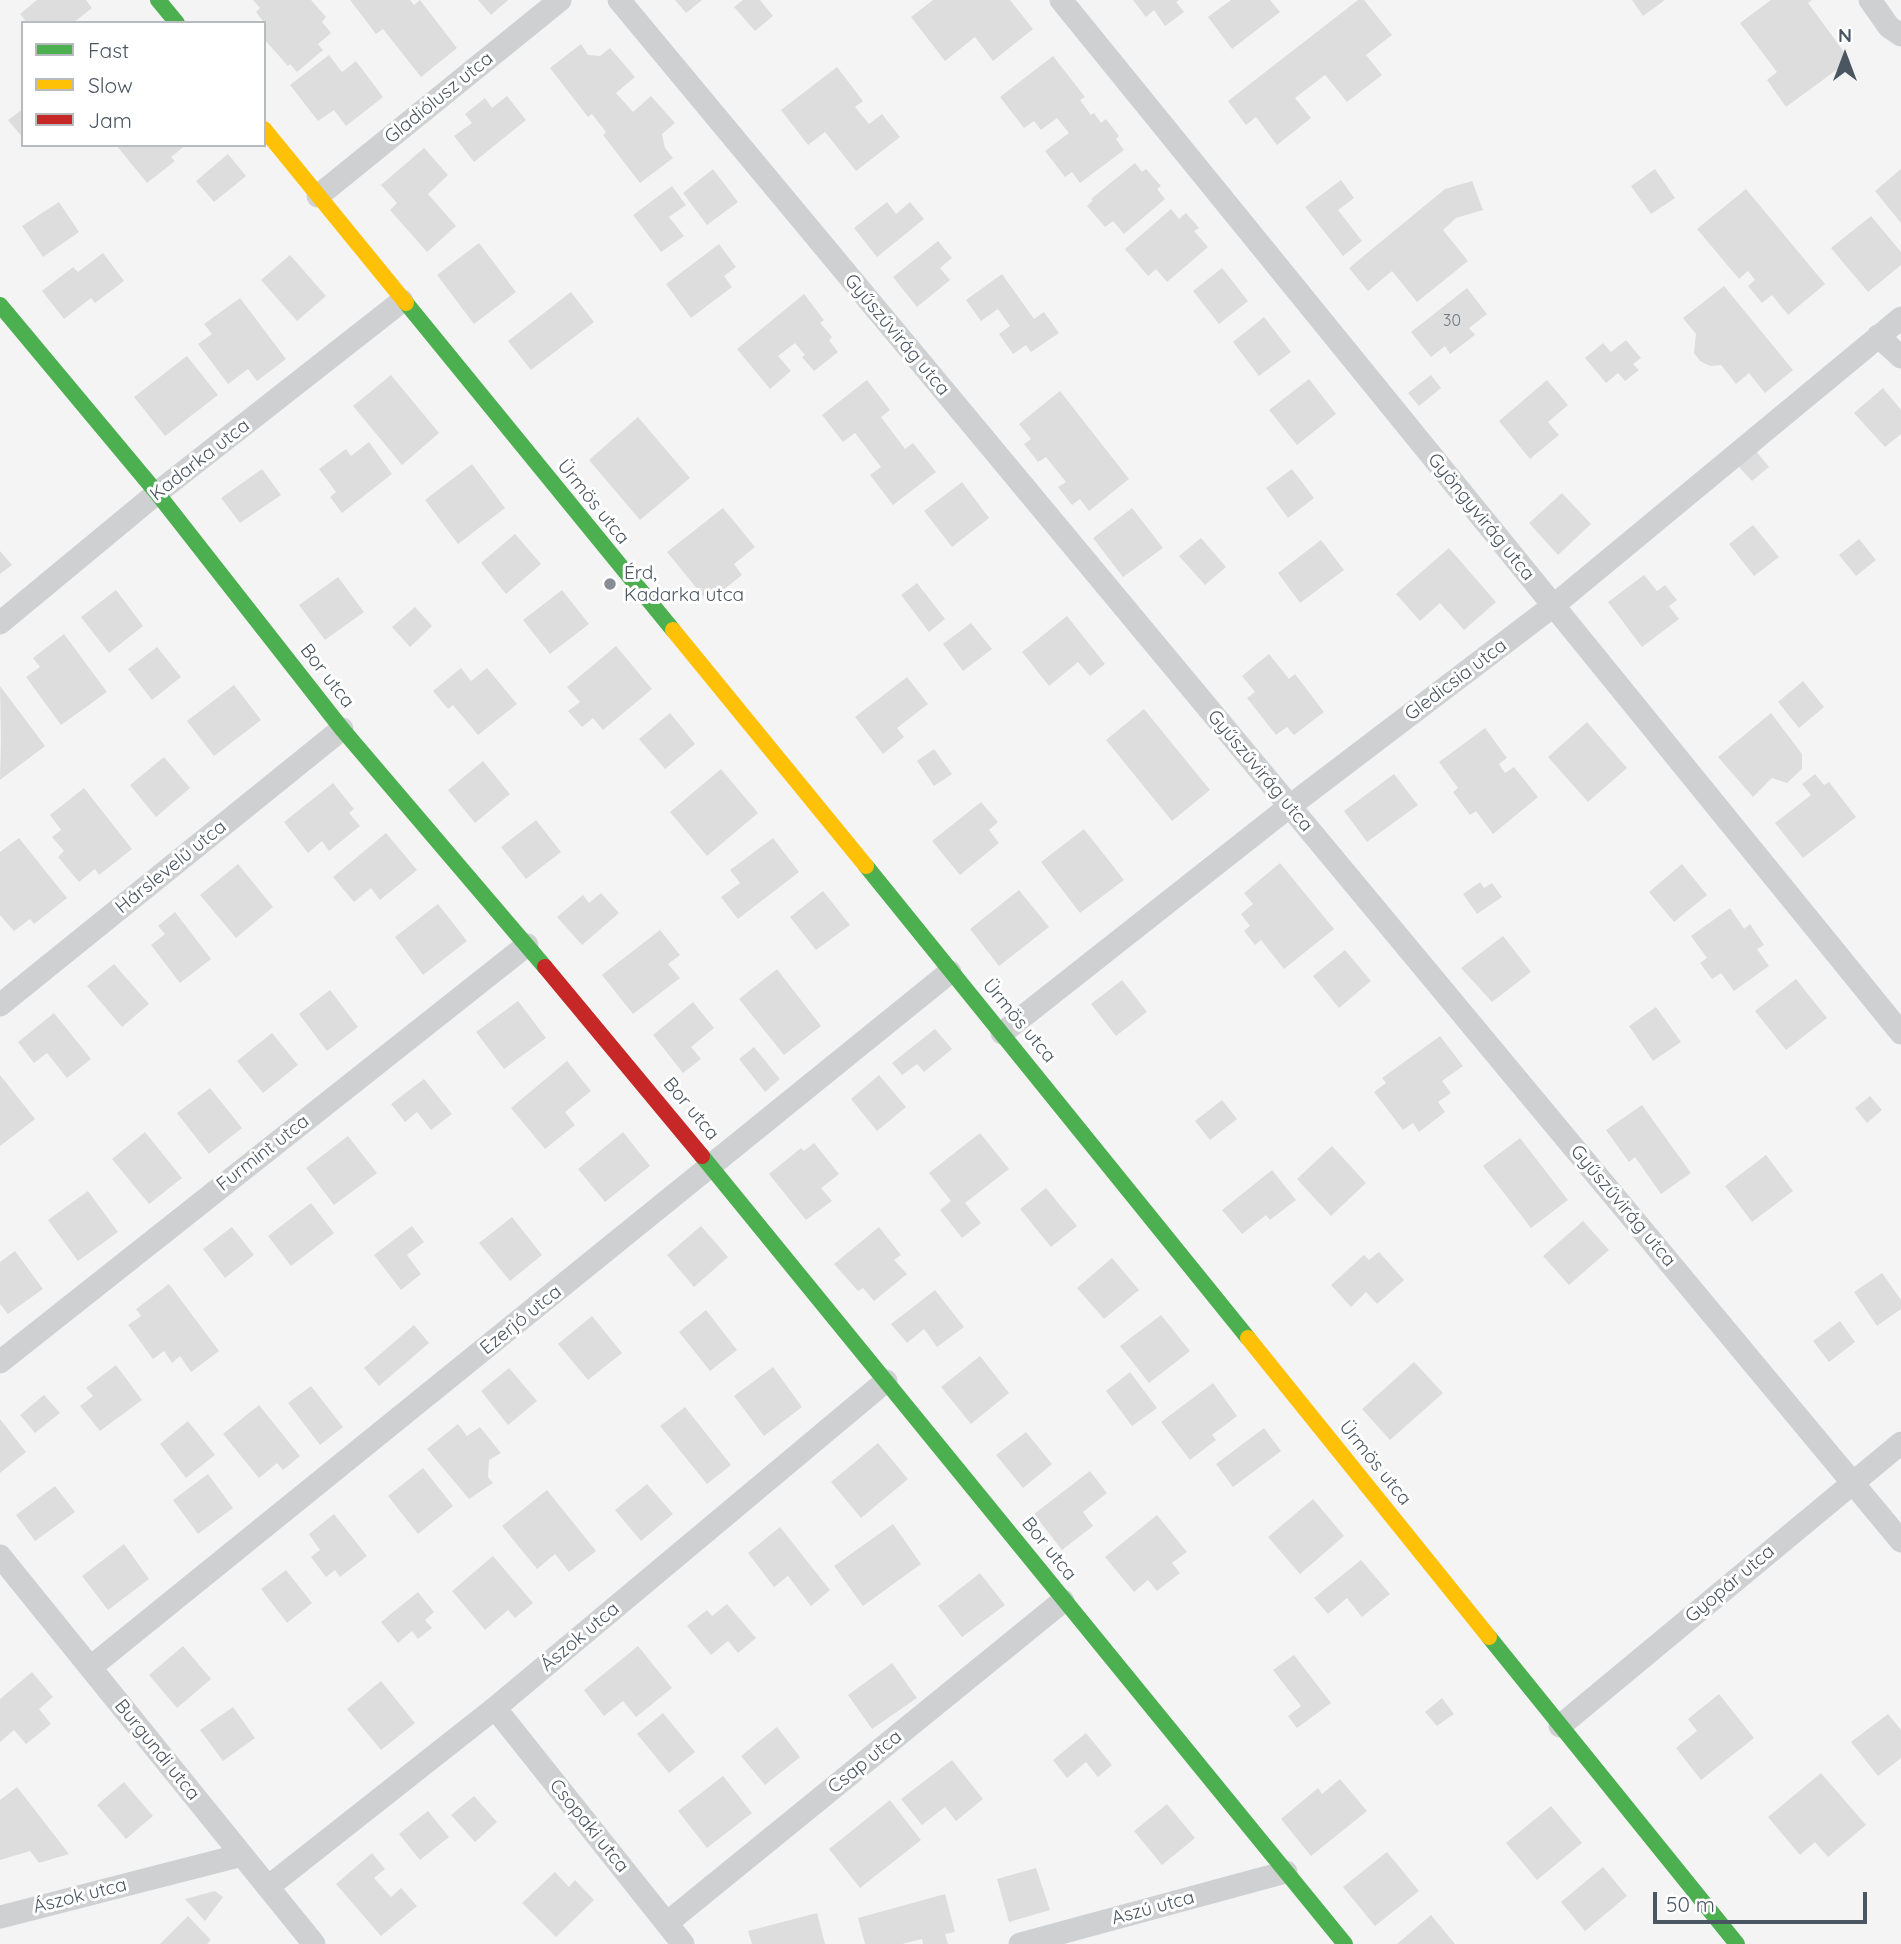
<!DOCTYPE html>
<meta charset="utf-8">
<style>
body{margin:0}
#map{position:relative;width:1901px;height:1944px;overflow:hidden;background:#f4f4f4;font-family:Quicksand,sans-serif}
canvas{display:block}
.legend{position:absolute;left:21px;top:21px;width:245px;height:126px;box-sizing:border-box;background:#fff;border:2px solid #b7bbc0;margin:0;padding:9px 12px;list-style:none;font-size:21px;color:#4a5661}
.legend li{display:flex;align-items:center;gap:14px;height:35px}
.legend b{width:35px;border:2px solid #b7bbc0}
.north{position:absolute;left:1810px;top:21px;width:70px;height:70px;-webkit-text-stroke:5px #fff;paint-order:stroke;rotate:0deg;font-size:19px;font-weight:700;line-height:28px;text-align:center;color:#4a5661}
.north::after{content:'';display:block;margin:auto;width:24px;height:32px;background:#4a5661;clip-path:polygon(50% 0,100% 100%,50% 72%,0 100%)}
.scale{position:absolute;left:1653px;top:1892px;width:214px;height:32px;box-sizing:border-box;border:4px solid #4a5661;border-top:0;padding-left:9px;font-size:21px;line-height:24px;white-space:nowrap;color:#4a5661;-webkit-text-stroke:5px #fff;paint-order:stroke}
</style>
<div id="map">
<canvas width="1901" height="1944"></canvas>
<ul class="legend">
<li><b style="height:9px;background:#4caf50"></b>Fast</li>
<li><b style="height:9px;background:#ffc107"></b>Slow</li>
<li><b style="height:9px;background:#c62828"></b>Jam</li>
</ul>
<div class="north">N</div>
<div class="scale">50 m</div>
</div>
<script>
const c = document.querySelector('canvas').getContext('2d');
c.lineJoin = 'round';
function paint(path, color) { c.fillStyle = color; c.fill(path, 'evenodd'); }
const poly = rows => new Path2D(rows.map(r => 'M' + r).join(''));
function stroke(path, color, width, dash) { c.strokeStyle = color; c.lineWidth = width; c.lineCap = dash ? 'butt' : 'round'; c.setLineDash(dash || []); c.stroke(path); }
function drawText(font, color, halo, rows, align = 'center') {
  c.font = font + ' Quicksand,sans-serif'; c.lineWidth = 6; c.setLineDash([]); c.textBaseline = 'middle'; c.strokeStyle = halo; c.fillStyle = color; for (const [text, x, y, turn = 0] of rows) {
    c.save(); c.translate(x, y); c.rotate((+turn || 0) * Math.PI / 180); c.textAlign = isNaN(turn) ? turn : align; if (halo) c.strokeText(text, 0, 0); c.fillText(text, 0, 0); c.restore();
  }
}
const building = poly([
 [37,0,86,0,92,8,73,23,27,23,20,14],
 [253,0,311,0,326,17,322,22,331,33,318,44,323,50,297,72,290,64,288,66,264,39,264,23,261,23,263,21,256,12,260,8],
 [350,0,410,0,414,5,420,0,457,48,421,77,383,29,376,34],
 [478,0,508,0,491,15],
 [675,0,702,0,686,13],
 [743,0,760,0,773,16,755,31,734,7],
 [933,0,1010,0,1033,29,993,61,975,37,945,61,911,17],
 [1133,0,1179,0,1176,2,1184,12,1165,26,1154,10,1146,17],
 [1231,0,1270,0,1280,12,1232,49,1208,17],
 [1358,0,1364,0,1392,35,1366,55,1382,75,1347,102,1325,75,1295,98,1311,118,1277,145,1256,117,1246,125,1228,101],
 [1632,0,1665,0,1643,16],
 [1771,0,1812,0,1808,3,1850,60,1786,107,1767,80,1777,72,1740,23],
 [581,44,588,55,600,56,610,48,635,77,616,93,633,112,651,96,675,123,662,134,665,148,673,158,640,183,603,135,606,132,592,114,588,117,550,68],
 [329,55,342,72,356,61,383,97,346,126,334,110,318,121,290,85],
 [1053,56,1085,97,1080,100,1091,115,1094,113,1101,123,1106,119,1119,136,1116,139,1124,150,1080,183,1072,172,1065,177,1045,151,1069,133,1057,118,1041,130,1034,121,1024,128,1000,97],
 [837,67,863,101,855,107,869,124,882,114,900,137,856,171,825,132,808,145,781,110],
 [507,96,526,120,474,162,454,136,472,123,465,114,485,98,492,108],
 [23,109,23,138,8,120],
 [116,145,186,145,171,157,175,161,147,183],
 [424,148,448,175,428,194,456,226,427,252,390,210,397,203,381,185],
 [228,154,246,176,214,202,196,181],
 [1135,163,1142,172,1146,169,1161,186,1157,189,1165,199,1124,234,1113,221,1105,227,1087,206,1093,200,1091,199],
 [713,169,738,202,707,225,683,193],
 [1655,169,1675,198,1651,214,1631,186],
 [1901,169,1901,223,1875,191],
 [1341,180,1354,198,1338,210,1362,241,1343,256,1305,207],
 [1472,181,1483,210,1456,218,1443,230,1468,261,1417,302,1392,271,1368,291,1349,268,1445,189],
 [672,186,686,205,669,217,684,236,661,252,633,215],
 [1746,189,1825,284,1788,315,1772,295,1762,303,1748,286,1755,280,1748,271,1739,279,1697,229],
 [59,202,79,232,43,257,22,226],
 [887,202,896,214,910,202,924,219,877,257,854,228],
 [1171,209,1179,219,1186,213,1199,228,1194,231,1208,247,1167,282,1156,269,1148,276,1125,249],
 [1871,216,1901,252,1901,265,1868,292,1831,248],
 [938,241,952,258,940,268,950,280,917,307,893,277],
 [479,243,516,292,474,324,437,275],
 [719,244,736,267,724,276,732,287,691,318,666,284],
 [103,253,124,281,95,303,91,298,64,319,42,291,73,267,78,272],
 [290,255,326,296,297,321,261,280],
 [1222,268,1248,301,1219,324,1193,291],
 [1002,274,1034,319,1044,312,1059,333,1031,352,1026,345,1013,354,999,334,1010,326,998,309,981,321,966,300],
 [1724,286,1793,370,1765,393,1749,373,1736,384,1721,365,1710,366,1700,361,1694,353,1696,334,1683,318],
 [1467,288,1487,314,1469,328,1475,335,1450,354,1445,346,1431,357,1411,332],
 [571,292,594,322,531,370,508,341],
 [804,294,824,320,820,323,832,337,829,340,838,352,814,371,802,357,805,355,795,343,778,356,791,371,770,389,737,349],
 [240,298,286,359,257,381,248,369,228,384,198,344,212,334,204,324],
 [1264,317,1291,352,1259,376,1233,342],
 [1626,340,1641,358,1633,364,1639,370,1625,381,1618,373,1606,383,1585,358,1603,343,1611,352],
 [187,356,218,395,165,436,134,397],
 [391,375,439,433,402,465,353,406],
 [1431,375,1441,388,1419,406,1408,393],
 [1309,379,1336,414,1297,445,1269,410],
 [867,380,890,410,881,417,905,449,913,443,936,472,893,505,870,475,881,467,855,433,843,442,822,415],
 [1547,380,1568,405,1548,422,1559,435,1530,459,1499,421],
 [1883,388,1901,410,1901,434,1885,447,1854,413],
 [1060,391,1129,479,1089,511,1080,499,1072,505,1058,487,1066,482,1046,457,1038,462,1024,444,1031,439,1019,424],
 [638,417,690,478,640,520,589,460],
 [369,442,392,474,342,513,330,497,336,492,319,469,346,449,351,456],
 [1756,451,1769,467,1752,481,1739,467],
 [472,464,505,508,458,544,425,500],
 [262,469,281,495,240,523,221,498],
 [1292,469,1314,498,1288,518,1266,488],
 [962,482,989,518,952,547,924,511],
 [1562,493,1591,524,1558,555,1529,523],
 [723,508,755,547,734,564,742,575,708,602,667,552],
 [1132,508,1163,548,1123,577,1093,538],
 [1753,525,1779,557,1754,576,1729,544],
 [515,534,541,564,506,594,481,563],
 [1201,538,1226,567,1205,585,1179,556],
 [1859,539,1876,560,1856,576,1839,555],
 [1321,540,1344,570,1300,603,1278,573],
 [1449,548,1496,602,1464,630,1440,603,1420,621,1396,594],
 [0,551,12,565,0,574],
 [1644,575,1657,591,1665,585,1677,600,1669,606,1679,619,1642,647,1608,602],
 [338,577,364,612,325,640,299,605],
 [917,583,945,619,929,632,901,595],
 [116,590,143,626,109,653,81,617],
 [562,590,589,624,550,654,523,620],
 [415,607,432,626,410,647,392,627],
 [1067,616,1105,664,1090,676,1078,662,1049,686,1022,652],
 [971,623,992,649,963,671,943,644],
 [64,634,107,692,61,725,26,677,40,667,33,658],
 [616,646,652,689,603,730,593,718,582,727,568,711,580,702,567,687],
 [157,647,181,677,152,700,128,669],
 [1269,654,1289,679,1295,674,1324,712,1294,735,1287,727,1276,735,1247,698,1255,692,1242,676],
 [461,668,471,681,487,668,517,704,478,735,453,705,448,709,433,691],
 [907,677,928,704,897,728,904,737,883,754,855,717],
 [1803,681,1824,707,1799,728,1778,702],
 [234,685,261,720,214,756,187,721],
 [0,686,45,746,0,780,1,740],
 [1144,709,1210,790,1172,821,1106,740],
 [670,713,695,744,665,769,639,739],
 [1771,713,1802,754,1802,769,1787,783,1772,778,1753,797,1718,757],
 [1587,722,1627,768,1588,802,1548,757],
 [1485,728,1507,758,1499,764,1505,773,1514,767,1538,797,1493,834,1476,811,1470,815,1453,792,1458,788,1439,762],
 [934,749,952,774,934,786,917,761],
 [164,757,190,788,156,817,130,785],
 [483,761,510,794,475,823,448,790],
 [721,769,758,813,707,856,670,812],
 [1394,774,1418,805,1367,842,1344,811],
 [1815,774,1824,785,1829,782,1856,817,1803,858,1775,823,1811,795,1802,784],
 [333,783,354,809,349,813,360,826,329,851,322,841,308,853,284,822],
 [84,788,132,849,99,875,95,869,79,882,58,857,64,851,52,837,61,830,50,815],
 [981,802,998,822,989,830,999,843,960,875,932,841],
 [536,820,561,852,526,879,501,847],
 [1084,829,1124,880,1080,913,1041,862],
 [386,833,417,870,380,900,371,888,354,902,333,877],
 [19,838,67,898,34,924,30,919,14,931,0,915,0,852],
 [773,838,799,872,738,919,721,897,740,883,730,870],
 [1280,863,1334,929,1284,969,1261,940,1255,945,1244,931,1250,926,1241,914,1253,904,1244,893],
 [238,864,273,907,236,938,200,895],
 [1682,864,1707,895,1674,922,1649,892],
 [1480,882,1484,888,1492,883,1502,897,1477,914,1463,894],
 [1019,890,1049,927,999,966,970,929],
 [823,891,850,925,816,950,790,917],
 [601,893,619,913,582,945,557,917,583,895,589,903],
 [438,904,467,941,423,975,395,937],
 [1730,908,1744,929,1750,924,1764,945,1757,949,1769,966,1734,991,1721,973,1712,979,1700,963,1707,958,1691,936],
 [175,912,211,959,180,983,151,945,165,934,158,926],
 [660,930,680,955,668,964,680,978,633,1014,602,975],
 [1503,936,1531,972,1492,1002,1461,968],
 [1345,950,1371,981,1339,1008,1313,976],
 [114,964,149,1004,122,1027,87,986],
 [777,969,821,1026,784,1055,739,999],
 [1796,979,1827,1018,1786,1050,1755,1011],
 [1122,980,1147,1012,1116,1036,1091,1004],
 [330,990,358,1027,327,1051,299,1014],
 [518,1001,546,1038,504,1069,476,1032],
 [693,1002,714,1028,691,1047,701,1059,683,1073,653,1035],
 [1656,1007,1681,1042,1653,1061,1629,1026],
 [54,1013,91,1059,67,1078,47,1053,34,1063,18,1042],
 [935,1029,952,1049,924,1072,917,1064,902,1075,892,1063],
 [272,1033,298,1065,263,1093,237,1061],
 [1440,1036,1463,1066,1442,1081,1451,1093,1438,1102,1445,1112,1419,1132,1413,1123,1403,1130,1374,1092,1386,1083,1382,1078],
 [754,1047,780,1079,765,1092,739,1059],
 [567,1061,591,1091,565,1112,575,1125,545,1149,511,1108],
 [0,1075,35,1119,0,1146],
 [879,1075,906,1107,877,1131,851,1099],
 [424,1079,452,1114,431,1130,417,1112,405,1122,391,1104],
 [210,1088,242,1128,209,1154,177,1113],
 [1870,1096,1882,1110,1867,1123,1855,1108],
 [1222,1100,1237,1119,1210,1140,1195,1121],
 [1642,1105,1691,1173,1661,1194,1635,1157,1629,1162,1606,1130],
 [145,1132,182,1178,149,1204,112,1159],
 [623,1132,650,1166,605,1202,578,1169],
 [980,1133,1009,1169,965,1203,981,1223,962,1238,940,1210,951,1201,929,1173],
 [348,1136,377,1173,334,1205,306,1168],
 [1520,1138,1568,1200,1531,1228,1483,1166],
 [814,1143,839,1174,821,1188,832,1201,806,1220,769,1174,801,1148,804,1151],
 [1332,1146,1366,1183,1331,1216,1297,1179],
 [1766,1155,1793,1191,1752,1222,1725,1186],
 [1272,1170,1296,1200,1270,1220,1266,1215,1242,1234,1222,1210],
 [1046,1188,1077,1226,1051,1247,1020,1209],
 [88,1191,118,1232,78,1261,48,1220],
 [311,1203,334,1233,291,1266,268,1236],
 [512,1217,542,1255,510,1281,479,1243],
 [1583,1221,1609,1250,1569,1285,1543,1256],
 [412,1226,424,1242,407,1255,421,1274,401,1290,374,1255],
 [701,1226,728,1257,694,1287,667,1255],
 [232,1227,254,1255,225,1278,203,1249],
 [879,1227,901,1255,894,1260,907,1274,874,1301,863,1288,858,1291,834,1264],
 [15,1251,43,1289,8,1314,0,1304,0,1262],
 [1379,1252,1404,1280,1377,1304,1366,1292,1351,1307,1331,1285,1364,1255,1369,1260],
 [1112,1258,1139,1290,1104,1319,1077,1288],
 [1882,1273,1901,1300,1901,1309,1877,1326,1854,1292],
 [169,1284,219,1351,191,1372,180,1356,172,1363,164,1351,153,1359,128,1325,141,1316,136,1309],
 [935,1290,964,1327,937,1347,924,1329,907,1343,891,1324],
 [706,1310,737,1350,710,1371,679,1332],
 [1161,1315,1190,1351,1149,1383,1120,1346],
 [592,1316,622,1353,588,1380,558,1344],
 [1840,1321,1855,1342,1829,1362,1813,1341],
 [414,1325,429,1343,379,1386,364,1368],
 [980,1356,1009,1393,971,1424,941,1387],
 [1414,1362,1443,1393,1390,1440,1362,1409],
 [116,1365,142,1400,100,1431,80,1406,93,1396,86,1388],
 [773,1367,802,1407,764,1436,734,1396],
 [509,1368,537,1401,508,1425,481,1391],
 [1130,1372,1157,1408,1132,1426,1106,1391],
 [1213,1383,1237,1416,1212,1435,1216,1440,1190,1460,1161,1422],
 [311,1386,343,1427,320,1445,288,1403],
 [44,1395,60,1413,35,1433,20,1415],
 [259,1405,300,1456,283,1470,277,1463,259,1478,223,1434],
 [685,1407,731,1465,707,1484,660,1426],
 [0,1419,26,1452,0,1473],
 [188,1421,215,1455,186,1478,160,1444],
 [458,1424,467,1436,480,1427,501,1453,489,1460,488,1477,493,1483,469,1499,427,1449],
 [1264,1428,1281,1451,1233,1487,1216,1464],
 [1026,1432,1052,1464,1023,1488,996,1455],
 [878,1443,908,1479,861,1518,831,1482],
 [423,1468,453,1506,418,1534,388,1496],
 [1090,1471,1107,1493,1083,1512,1093,1526,1062,1550,1034,1514],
 [208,1474,233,1508,198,1534,173,1500],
 [647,1484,673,1514,641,1541,615,1510],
 [55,1486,75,1512,35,1541,16,1515],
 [547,1490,596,1551,569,1572,555,1554,537,1569,502,1526],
 [1313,1499,1344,1536,1300,1574,1268,1537],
 [334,1514,367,1556,340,1577,335,1570,326,1577,311,1557,320,1550,309,1534],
 [1157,1515,1187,1552,1172,1563,1180,1573,1157,1591,1148,1580,1134,1592,1105,1557],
 [893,1524,921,1564,863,1606,834,1566],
 [780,1527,830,1590,811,1606,788,1576,774,1587,748,1553],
 [124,1544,149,1579,108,1610,82,1576],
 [493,1556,533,1603,515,1618,508,1610,485,1630,452,1591],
 [1361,1560,1390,1594,1362,1617,1347,1598,1328,1614,1314,1598],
 [286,1570,312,1603,287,1623,261,1589],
 [980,1573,1005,1605,962,1637,938,1606],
 [418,1592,434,1612,425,1620,432,1628,418,1639,412,1631,398,1643,381,1622],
 [727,1604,756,1638,738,1653,728,1641,711,1655,687,1626,707,1610,712,1616],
 [183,1646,211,1679,177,1708,149,1675],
 [638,1646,672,1688,636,1717,623,1701,604,1716,584,1690],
 [1294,1655,1331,1703,1297,1728,1288,1716,1301,1706,1273,1670],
 [892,1663,917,1698,872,1729,848,1695],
 [32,1672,53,1697,39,1709,51,1724,26,1744,14,1730,0,1742,0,1699],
 [381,1681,415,1723,381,1750,347,1709],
 [1719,1694,1754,1738,1701,1780,1676,1748,1697,1731,1688,1719],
 [1442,1698,1454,1714,1437,1726,1425,1712],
 [233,1707,255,1738,223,1761,200,1730],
 [663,1713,695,1752,669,1773,637,1734],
 [1888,1714,1901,1730,1901,1758,1878,1776,1851,1742],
 [777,1727,800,1757,765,1785,741,1756],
 [1086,1733,1112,1765,1098,1777,1086,1762,1067,1778,1053,1760],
 [952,1760,983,1799,956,1821,945,1807,922,1825,901,1799],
 [1821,1773,1866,1825,1828,1857,1815,1842,1800,1855,1768,1817],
 [723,1776,752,1813,707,1848,678,1811],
 [1340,1779,1367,1811,1311,1856,1281,1819,1318,1788,1322,1794],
 [124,1782,153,1816,126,1839,97,1805],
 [17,1787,69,1854,39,1863,30,1851,0,1860,0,1800],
 [474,1796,497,1822,475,1842,451,1815],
 [890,1800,921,1840,860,1888,829,1849],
 [1167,1804,1195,1838,1162,1865,1134,1831],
 [1551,1806,1582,1843,1537,1880,1506,1843],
 [428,1811,449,1837,420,1860,399,1834],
 [1387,1852,1419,1891,1375,1926,1343,1887],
 [372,1853,385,1869,374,1878,391,1897,401,1888,417,1906,381,1936,336,1884],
 [1603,1867,1627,1896,1585,1931,1561,1902],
 [1036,1868,1050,1910,1009,1922,997,1879],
 [555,1872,569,1887,575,1880,594,1900,556,1937,522,1903],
 [215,1891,223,1897,205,1921,185,1899],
 [945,1894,955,1932,945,1934,948,1944,923,1944,922,1939,902,1944,865,1944,858,1918],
 [817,1913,825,1944,752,1944,748,1931],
 [1431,1915,1455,1944,1397,1944],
 [188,1916,211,1940,207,1944,160,1944]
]);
const street = poly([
 [619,0,1901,1541],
 [1061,0,1901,1033],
 [1870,0,1889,27,1901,35],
 [318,196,560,0],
 [1878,336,1901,357],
 [0,623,157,493,402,301],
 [0,1005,342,729],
 [1002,1033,1290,806,1553,606,1901,318],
 [0,1362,527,945],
 [0,1556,314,1944],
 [91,1667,950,972],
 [495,1708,683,1944],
 [1560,1726,1901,1443],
 [268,1887,495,1708,886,1381],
 [0,1917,242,1855],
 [667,1923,1063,1601],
 [1020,1944,1286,1872]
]);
const fast = poly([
 [158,0,177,23],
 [406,303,673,630],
 [0,305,157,493,342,729,545,967],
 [866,866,1248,1338],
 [702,1156,1345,1944],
 [1489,1637,1737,1944]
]);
const slow = poly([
 [264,129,406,303],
 [673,630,866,866],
 [1248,1338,1489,1637]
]);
const jam = poly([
 [545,967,702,1156]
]);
const markers = [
 [610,584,7,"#868d94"]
];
const numberNames = [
 ["30",1452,321]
];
const streetNames = [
 ["Gladiólusz utca",439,98,-39],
 ["Gyűszűvirág utca",897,335,50],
 ["Kadarka utca",200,460,-38],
 ["Ürmös utca",593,502,51],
 ["Gyöngyvirág utca",1481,517,51],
 ["Bor utca",327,676,52],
 ["Gledicsia utca",1456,680,-37],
 ["Gyűszűvirág utca",1260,771,50],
 ["Hárslevelű utca",171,867,-39],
 ["Ürmös utca",1019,1021,50],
 ["Bor utca",691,1109,50],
 ["Furmint utca",263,1153,-38],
 ["Gyűszűvirág utca",1623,1206,50],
 ["Ezerjó utca",521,1320,-39],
 ["Ürmös utca",1375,1463,51],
 ["Bor utca",1049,1549,51],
 ["Gyopár utca",1730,1584,-40],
 ["Ászok utca",580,1637,-40],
 ["Burgundi utca",157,1750,51],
 ["Csap utca",865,1762,-39],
 ["Csopaki utca",589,1826,51],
 ["Ászok utca",80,1896,-14],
 ["Aszú utca",1153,1908,-15]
];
const poiNames = [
 ["Érd,",624,573],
 ["Kadarka utca",624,595]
];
paint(building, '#ddddde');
stroke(street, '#ced0d2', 23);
stroke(fast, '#4caf50', 16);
stroke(slow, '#ffc107', 16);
stroke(jam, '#c62828', 16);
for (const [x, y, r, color] of markers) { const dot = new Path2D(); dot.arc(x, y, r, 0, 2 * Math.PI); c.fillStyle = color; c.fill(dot); stroke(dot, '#fff', 2.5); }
drawText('16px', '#707881', null, numberNames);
drawText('19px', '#4a5661', '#fff', streetNames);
drawText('19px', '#4a5661', '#fff', poiNames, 'left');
</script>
